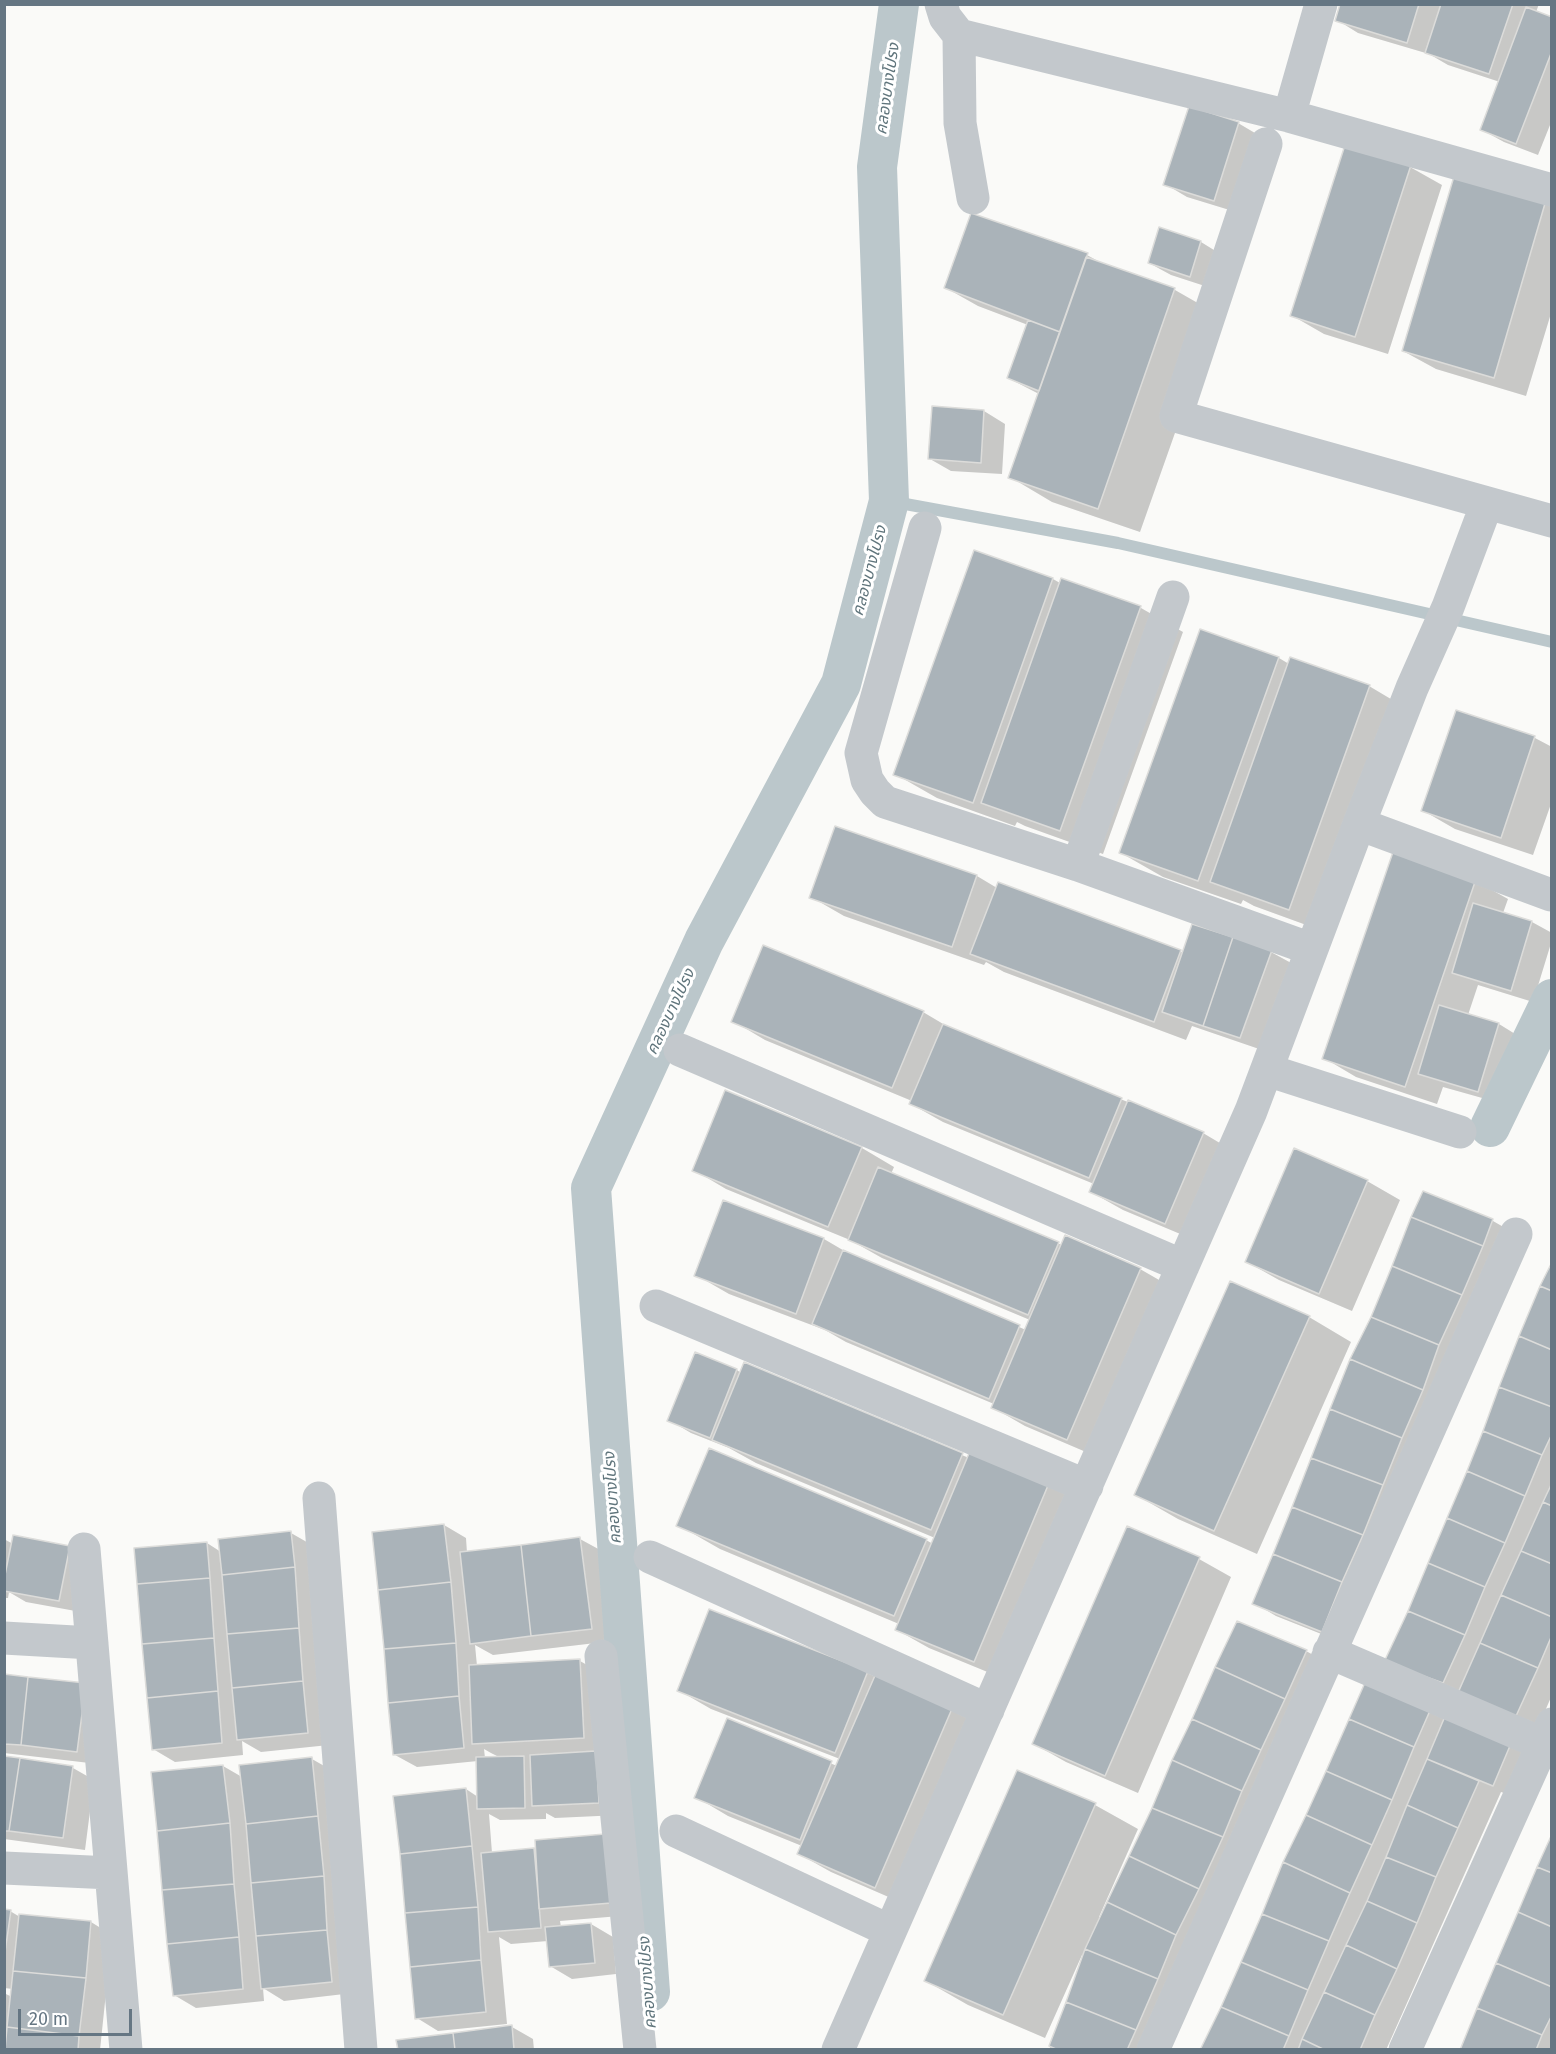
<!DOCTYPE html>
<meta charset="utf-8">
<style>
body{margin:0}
#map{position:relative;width:1556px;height:2054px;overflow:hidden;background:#fafaf8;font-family:"Fira Sans",sans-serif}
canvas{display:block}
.frame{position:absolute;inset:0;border:6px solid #657683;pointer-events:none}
.scale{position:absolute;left:18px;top:2009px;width:114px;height:27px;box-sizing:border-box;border:3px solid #657683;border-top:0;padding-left:8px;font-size:18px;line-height:21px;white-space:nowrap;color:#657683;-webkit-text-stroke:4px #fff;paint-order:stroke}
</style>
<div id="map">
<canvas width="1556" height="2054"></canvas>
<div class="frame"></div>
<div class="scale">20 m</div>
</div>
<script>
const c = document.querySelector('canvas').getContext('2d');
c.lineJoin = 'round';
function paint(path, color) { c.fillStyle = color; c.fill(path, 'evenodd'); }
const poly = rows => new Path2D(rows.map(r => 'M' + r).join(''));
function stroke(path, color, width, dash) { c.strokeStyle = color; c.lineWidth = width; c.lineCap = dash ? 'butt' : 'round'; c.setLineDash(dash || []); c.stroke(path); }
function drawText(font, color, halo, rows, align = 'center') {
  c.font = font + ' "Fira Sans","Noto Sans Thai",sans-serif'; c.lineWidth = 6; c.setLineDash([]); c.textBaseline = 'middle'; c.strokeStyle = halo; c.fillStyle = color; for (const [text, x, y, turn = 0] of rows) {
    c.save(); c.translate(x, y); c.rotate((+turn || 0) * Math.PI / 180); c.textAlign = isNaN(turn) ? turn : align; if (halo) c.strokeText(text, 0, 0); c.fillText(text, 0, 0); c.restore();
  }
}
const shadow = poly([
 [1342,4,1539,4,1536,12,1552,18,1552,120,1538,155,1504,142,1482,130,1500,82,1448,65,1429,54,1358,33,1337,20],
 [1238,123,1260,136,1236,212,1187,197,1165,184],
 [1410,167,1442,185,1388,354,1324,334,1291,315],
 [1456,175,1552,204,1552,310,1526,396,1436,369,1403,351],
 [1160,229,1201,242,1222,255,1211,288,1171,275,1149,263],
 [1087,255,1107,266,1175,290,1217,314,1140,532,1052,502,1010,477,1039,394,1008,378,1028,325,978,306,946,288],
 [984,411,1005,424,1002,474,951,471,930,459],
 [975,552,1053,579,1060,583,1062,580,1141,608,1183,632,1103,854,1025,826,1017,822,1015,826,937,798,895,774],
 [1201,631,1279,658,1289,664,1369,686,1411,711,1331,934,1254,906,1243,900,1241,904,1163,877,1121,853],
 [1457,712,1535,738,1552,747,1552,801,1533,855,1455,829,1422,810],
 [836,828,977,876,997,888,999,884,1184,953,1271,952,1293,964,1262,1050,1192,1026,1186,1040,1004,972,986,962,984,965,844,916,811,897],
 [1476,881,1508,899,1503,913,1532,922,1552,933,1552,940,1533,1002,1478,985,1468,1015,1499,1024,1520,1037,1500,1103,1443,1087,1437,1104,1356,1077,1324,1058],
 [923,1012,955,1031,1203,1133,1235,1152,1197,1241,1123,1210,1091,1192,1094,1184,943,1122,911,1104,912,1101,765,1040,733,1021],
 [726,1092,862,1148,894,1167,891,1174,1062,1245,1066,1237,1140,1269,1173,1288,1100,1458,1025,1426,992,1407,994,1404,846,1342,825,1330,729,1294,696,1275,724,1202,824,1239,853,1256,1026,1330,1030,1320,882,1258,850,1240,726,1189,694,1170],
 [1367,1181,1400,1200,1352,1311,1279,1280,1247,1262],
 [1423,1193,1493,1221,1514,1233,1344,1643,1276,1616,1254,1603],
 [1552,1267,1552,1695,1538,1727,1408,1674,1469,1471],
 [1309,1317,1351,1342,1257,1554,1178,1519,1136,1495],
 [745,1364,969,1458,1049,1485,1081,1503,1007,1680,929,1648,897,1630,899,1624,720,1549,678,1525,926,1540,933,1544,935,1538,756,1463,729,1448,691,1433,669,1420,737,1370,741,1373],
 [444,1525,466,1538,467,1553,580,1539,602,1551,613,1641,493,1655,475,1645,477,1666,580,1661,612,1679,620,1815,555,1818,546,1813,546,1819,500,1820,489,1814,492,1853,536,1849,632,1915,560,1921,561,1927,591,1924,613,1937,616,1974,572,1979,550,1966,548,1941,511,1944,499,1937,507,2024,438,2031,417,2018,466,1789,478,1797,478,1761,417,1767,395,1755],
 [484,1749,491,1753,501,1758,485,1758],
 [291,1533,312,1545,329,1745,261,1752,242,1741,243,1755,175,1762,153,1749,207,1543,221,1552],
 [4,1539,13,1544,69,1547,81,1612,26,1602,9,1592,8,1598,4,1598],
 [1199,1559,1231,1577,1138,1793,1066,1762,1034,1744],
 [1306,1651,1328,1663,1155,2050,1049,2050,1084,1956,1082,1955,1045,2038,968,2005,926,1981,1018,1772,1095,1805,1138,1829,1099,1917,1101,1918],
 [867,1673,986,1724,907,1905,831,1872,799,1854,802,1846,728,1816,696,1797,728,1720,837,1766,840,1759,711,1709,678,1690],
 [4,1675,85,1685,98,1764,4,1753],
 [1368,1680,1533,1755,1515,1797,1501,1792,1386,2050,1201,2050,1223,2008],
 [4,1758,73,1768,94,1780,85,1850,4,1839],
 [312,1759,333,1771,353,1993,284,2001,263,1988,264,2001,196,2008,174,1995,223,1766,242,1777],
 [1552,1836,1552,2050,1461,2050],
 [4,1911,10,1911,20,1917,91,1922,112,1935,100,2050,4,2050,4,1993,12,1997,13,1989,4,1988],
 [512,2027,533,2039,534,2050,399,2050]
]);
const stream = poly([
 [889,501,1118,543,1552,642]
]);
const canal = poly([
 [1490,1127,1552,999],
 [650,1992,591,1188,704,941,841,684,889,501,877,167,899,4]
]);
const building = poly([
 [1340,4,1419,4,1407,43,1335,21,1340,4],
 [1441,4,1513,4,1489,74,1425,53,1441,4],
 [1526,7,1552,17,1552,51,1516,144,1480,130,1526,7],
 [1189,106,1239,122,1214,201,1163,185,1189,106],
 [1345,145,1411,165,1355,337,1290,316,1345,145],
 [1455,173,1546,200,1494,378,1402,351,1455,173],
 [971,213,1088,253,1060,332,944,288,971,213],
 [1159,227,1201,241,1190,277,1148,263,1159,227],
 [1086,257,1175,288,1098,509,1008,478,1086,257],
 [1028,320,1060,332,1039,391,1007,378,1028,320],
 [932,406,984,410,981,463,928,459,932,406],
 [974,550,1053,578,973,803,893,775,974,550],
 [1061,578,1141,606,1060,831,981,803,1061,578],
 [1200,629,1279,657,1198,881,1119,853,1200,629],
 [1290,657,1370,685,1289,910,1210,882,1290,657],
 [1456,710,1535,736,1501,838,1421,811,1456,710],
 [835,826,977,875,952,947,809,898,835,826],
 [1393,852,1476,879,1405,1087,1322,1059,1393,852],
 [998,882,1181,950,1154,1022,970,954,998,882],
 [1473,903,1532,921,1511,991,1452,973,1473,903],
 [1192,924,1233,937,1203,1026,1162,1012,1192,924],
 [1233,937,1272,950,1240,1038,1203,1026,1233,937],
 [763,945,924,1011,892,1088,731,1022,763,945],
 [1439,1005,1499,1023,1478,1092,1418,1074,1439,1005],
 [943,1024,1122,1098,1089,1178,909,1104,943,1024],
 [725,1090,862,1147,828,1227,692,1171,725,1090],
 [1128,1100,1204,1132,1165,1224,1089,1192,1128,1100],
 [1294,1148,1368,1180,1319,1294,1245,1262,1294,1148],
 [878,1167,1059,1242,1028,1315,848,1240,878,1167],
 [1423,1191,1493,1219,1483,1246,1411,1217,1423,1191],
 [723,1200,824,1238,796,1314,694,1276,723,1200],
 [1411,1217,1483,1246,1462,1295,1392,1266,1411,1217],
 [1065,1235,1141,1268,1067,1440,991,1408,1065,1235],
 [843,1250,1020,1325,989,1399,812,1324,843,1250],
 [1552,1262,1552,1291,1540,1286,1552,1262],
 [1392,1266,1462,1295,1439,1345,1371,1317,1392,1266],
 [1230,1281,1310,1316,1214,1531,1134,1495,1230,1281],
 [1540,1286,1552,1291,1552,1350,1519,1336,1540,1286],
 [1371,1317,1439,1345,1423,1390,1350,1359,1371,1317],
 [1519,1336,1552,1350,1552,1407,1499,1387,1519,1336],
 [695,1352,737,1369,710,1438,667,1421,695,1352],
 [1350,1359,1423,1390,1402,1438,1330,1409,1350,1359],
 [744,1362,963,1453,931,1530,712,1440,744,1362],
 [1499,1387,1552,1407,1552,1434,1542,1455,1483,1431,1499,1387],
 [1330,1409,1402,1438,1383,1485,1311,1458,1330,1409],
 [1483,1431,1542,1455,1525,1496,1467,1471,1483,1431],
 [709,1448,927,1539,894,1616,676,1526,709,1448],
 [970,1451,1049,1483,974,1662,895,1630,970,1451],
 [1311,1458,1383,1485,1363,1535,1292,1507,1311,1458],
 [1467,1471,1525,1496,1505,1543,1447,1518,1467,1471],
 [1552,1483,1552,1506,1543,1502,1552,1483],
 [1543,1502,1552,1506,1552,1564,1521,1551,1543,1502],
 [1292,1507,1363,1535,1342,1582,1273,1554,1292,1507],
 [1447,1518,1505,1543,1485,1587,1428,1563,1447,1518],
 [444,1524,451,1582,378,1590,372,1532,444,1524],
 [1127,1526,1200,1557,1105,1776,1032,1744,1127,1526],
 [291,1531,295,1567,222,1575,218,1539,291,1531],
 [13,1535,70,1546,59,1601,4,1591,4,1580,13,1535],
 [580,1537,592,1629,531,1636,521,1545,580,1537],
 [207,1542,210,1578,137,1584,134,1548,207,1542],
 [521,1545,531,1636,470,1644,460,1552,521,1545],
 [1521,1551,1552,1564,1552,1617,1501,1595,1521,1551],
 [1273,1554,1342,1582,1322,1632,1252,1604,1273,1554],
 [1428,1563,1485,1587,1465,1635,1408,1611,1428,1563],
 [295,1567,299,1628,227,1634,222,1575,295,1567],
 [210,1578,214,1638,142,1644,137,1584,210,1578],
 [451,1582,456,1643,384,1649,378,1590,451,1582],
 [1501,1595,1552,1617,1552,1635,1538,1668,1480,1643,1501,1595],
 [709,1609,868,1671,835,1753,677,1691,709,1609],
 [1408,1611,1465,1635,1443,1683,1384,1662,1408,1611],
 [1237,1621,1307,1650,1285,1699,1215,1667,1237,1621],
 [299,1628,303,1681,232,1688,227,1634,299,1628],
 [214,1638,218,1691,147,1698,142,1644,214,1638],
 [456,1643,459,1696,388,1703,384,1649,456,1643],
 [1480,1643,1538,1668,1516,1716,1457,1695,1480,1643],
 [580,1659,584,1738,472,1744,469,1665,580,1659],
 [1215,1667,1285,1699,1261,1750,1192,1719,1215,1667],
 [877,1671,954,1704,875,1888,797,1854,877,1671],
 [4,1674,28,1677,21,1745,4,1744,4,1674],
 [28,1677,86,1683,77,1752,21,1745,28,1677],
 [1367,1678,1432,1706,1414,1747,1349,1719,1367,1678],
 [303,1681,308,1733,237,1740,232,1688,303,1681],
 [218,1691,222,1743,152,1750,147,1698,218,1691],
 [459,1696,464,1748,393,1755,388,1703,459,1696],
 [1446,1714,1512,1741,1493,1786,1427,1759,1446,1714],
 [727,1718,832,1761,800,1840,694,1798,727,1718],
 [1192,1719,1261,1750,1242,1791,1172,1760,1192,1719],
 [1349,1719,1414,1747,1392,1800,1326,1771,1349,1719],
 [596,1751,599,1803,532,1806,530,1755,596,1751],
 [4,1756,20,1758,9,1831,4,1831,4,1756],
 [524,1756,525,1808,477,1809,476,1757,524,1756],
 [312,1757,318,1816,246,1824,239,1765,312,1757],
 [20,1758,73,1766,63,1838,9,1831,20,1758],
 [1427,1759,1479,1781,1458,1828,1407,1805,1427,1759],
 [1172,1760,1242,1791,1223,1837,1152,1808,1172,1760],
 [223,1765,230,1823,157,1831,151,1772,223,1765],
 [1017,1770,1096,1803,1003,2015,924,1981,1017,1770],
 [1326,1771,1392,1800,1372,1845,1306,1815,1326,1771],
 [466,1788,472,1846,400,1854,393,1796,466,1788],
 [1407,1805,1458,1828,1436,1877,1386,1857,1407,1805],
 [1152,1808,1223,1837,1199,1889,1129,1856,1152,1808],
 [1306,1815,1372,1845,1350,1893,1283,1862,1306,1815],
 [318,1816,324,1876,251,1883,246,1824,318,1816],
 [230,1823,234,1884,162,1890,157,1831,230,1823],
 [605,1834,611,1903,539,1909,535,1840,605,1834],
 [1552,1834,1552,1873,1537,1867,1552,1834],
 [472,1846,478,1907,405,1913,400,1854,472,1846],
 [534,1848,541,1928,488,1932,481,1853,534,1848],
 [1129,1856,1199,1889,1176,1935,1107,1902,1129,1856],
 [1386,1857,1436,1877,1417,1923,1367,1901,1386,1857],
 [1283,1862,1350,1893,1329,1941,1262,1914,1283,1862],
 [1537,1867,1552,1873,1552,1927,1518,1912,1537,1867],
 [324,1876,327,1930,256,1936,251,1883,324,1876],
 [234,1884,239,1937,167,1944,162,1890,234,1884],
 [1367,1901,1417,1923,1397,1969,1346,1945,1367,1901],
 [1107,1902,1176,1935,1158,1979,1085,1949,1107,1902],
 [478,1907,481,1960,410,1967,405,1913,478,1907],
 [4,1909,11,1910,4,1959,4,1909],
 [1518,1912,1552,1927,1552,1987,1496,1963,1518,1912],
 [19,1914,91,1921,86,1978,13,1971,19,1914],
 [1262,1914,1329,1941,1308,1990,1241,1962,1262,1914],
 [591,1923,595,1963,549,1967,545,1927,591,1923],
 [327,1930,332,1982,261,1989,256,1936,327,1930],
 [239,1937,243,1989,173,1996,167,1944,239,1937],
 [1346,1945,1397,1969,1375,2015,1324,1992,1346,1945],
 [1085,1949,1158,1979,1136,2030,1066,2002,1085,1949],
 [481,1960,486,2012,415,2019,410,1967,481,1960],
 [1241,1962,1308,1990,1289,2036,1221,2007,1241,1962],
 [1496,1963,1552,1987,1552,2015,1542,2035,1477,2008,1496,1963],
 [13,1971,86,1978,79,2036,7,2027,13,1971],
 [1324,1992,1375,2015,1360,2050,1325,2050,1302,2039,1324,1992],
 [1066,2002,1136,2030,1127,2050,1058,2050,1049,2046,1066,2002],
 [1221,2007,1289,2036,1283,2050,1200,2050,1221,2007],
 [1477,2008,1542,2035,1536,2050,1460,2050,1477,2008],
 [512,2025,514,2050,455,2050,453,2033,512,2025],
 [7,2027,79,2036,78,2050,5,2050,7,2027],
 [453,2033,455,2050,398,2050,396,2040,453,2033],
 [1302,2039,1325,2050,1298,2050,1302,2039]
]);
const minor = poly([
 [941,4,945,17,959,35,960,123,973,198],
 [959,35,1289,116,1552,190],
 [1289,116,1321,4],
 [1266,144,1176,416,1552,521],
 [925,528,861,753,867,780,875,792,885,802,1078,865,1311,949],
 [1359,824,1551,895],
 [1078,865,1173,597],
 [680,1050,1183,1266],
 [1267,1070,1460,1132],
 [656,1306,1087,1486],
 [319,1498,361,2050],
 [84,1549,126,2050],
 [650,1557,988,1710],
 [4,1638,92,1643],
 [1329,1652,1543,1744],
 [601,1656,640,2050],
 [676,1831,890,1931],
 [4,1868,111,1873],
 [838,2050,1251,1111,1359,824,1412,688,1448,607,1487,503],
 [1153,2050,1516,1234],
 [1405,2050,1552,1724]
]);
const waterNames = [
 ["คลองบางโปรง",888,89,-82],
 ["คลองบางโปรง",870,571,-75],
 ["คลองบางโปรง",671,1012,-65],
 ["คลองบางโปรง",613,1498,-94],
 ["คลองบางโปรง",648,1983,-94]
];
paint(shadow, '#0003');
stroke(stream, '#bbc7cb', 12);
stroke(canal, '#bbc7cb', 40);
paint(building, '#aab3b9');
stroke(building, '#dcdcda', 1.5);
stroke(minor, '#c3c8cc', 33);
drawText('italic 16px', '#60757c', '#fff', waterNames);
</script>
